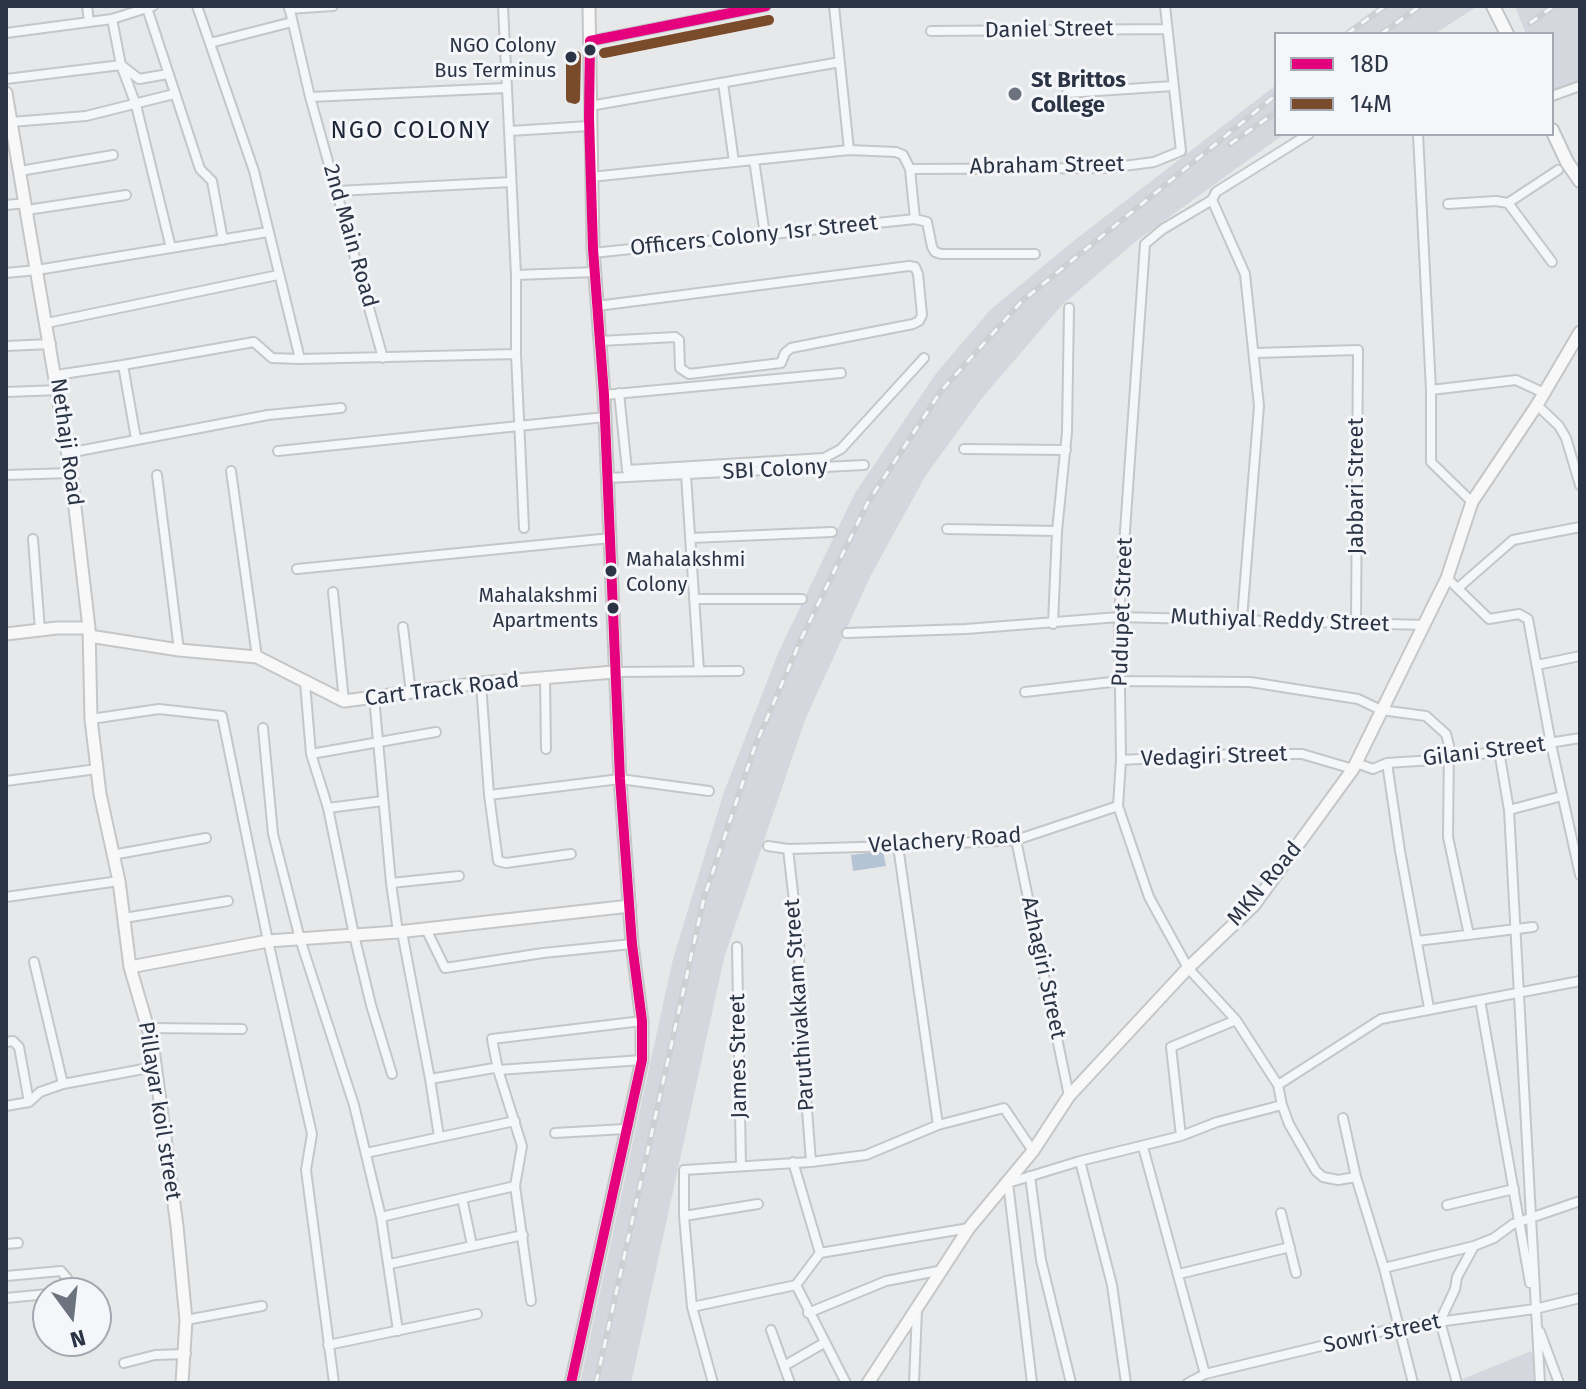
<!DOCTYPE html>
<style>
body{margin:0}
#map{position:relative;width:1586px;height:1389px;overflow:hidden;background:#e6e8ea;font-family:"Fira Sans",sans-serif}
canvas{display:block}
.frame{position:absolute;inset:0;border:8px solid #2b3445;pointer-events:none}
.legend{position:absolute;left:1274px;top:32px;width:280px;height:104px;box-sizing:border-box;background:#f4f6f9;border:2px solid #a4a8b1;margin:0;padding:10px 14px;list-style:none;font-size:24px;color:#2b3445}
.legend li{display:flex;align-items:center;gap:16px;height:40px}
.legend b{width:40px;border:2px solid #a4a8b1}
.north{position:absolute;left:32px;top:1277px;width:80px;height:80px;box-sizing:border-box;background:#f4f6f9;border:2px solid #a4a8b1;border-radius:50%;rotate:165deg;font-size:22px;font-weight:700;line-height:32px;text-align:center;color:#2b3445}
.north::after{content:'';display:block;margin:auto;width:28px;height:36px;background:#6c737f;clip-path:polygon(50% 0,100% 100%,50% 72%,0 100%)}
</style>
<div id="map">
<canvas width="1586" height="1389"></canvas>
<div class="frame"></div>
<ul class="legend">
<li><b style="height:10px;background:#e5007d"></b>18D</li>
<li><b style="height:10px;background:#7a4b2a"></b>14M</li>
</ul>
<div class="north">N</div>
</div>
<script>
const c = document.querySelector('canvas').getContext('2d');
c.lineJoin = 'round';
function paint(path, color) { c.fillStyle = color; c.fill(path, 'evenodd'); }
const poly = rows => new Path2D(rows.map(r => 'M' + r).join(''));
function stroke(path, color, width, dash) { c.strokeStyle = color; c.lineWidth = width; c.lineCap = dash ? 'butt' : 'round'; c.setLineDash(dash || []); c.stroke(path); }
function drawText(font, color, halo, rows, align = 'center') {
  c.font = font + ' "Fira Sans",sans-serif'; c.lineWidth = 6; c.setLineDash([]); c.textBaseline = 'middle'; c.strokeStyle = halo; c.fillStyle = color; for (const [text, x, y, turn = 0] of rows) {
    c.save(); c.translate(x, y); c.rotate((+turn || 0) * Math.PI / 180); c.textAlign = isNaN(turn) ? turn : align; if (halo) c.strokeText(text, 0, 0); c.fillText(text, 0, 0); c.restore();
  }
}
const built = poly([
 [1380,6,1478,6,1434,34,1343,34],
 [1515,6,1580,6,1580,87,1552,96,1552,34,1526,34],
 [1276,85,1276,134,1284,134,1135,242,1062,305,982,398,926,475,871,575,805,720,724,958,631,1383,580,1383,673,959,724,792,779,651,855,493,935,375,990,310,1076,239],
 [1531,1351,1544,1383,1465,1383,1463,1379]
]);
const water = poly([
 [883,851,886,866,853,871,851,855]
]);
const street = poly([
 [87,6,89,22],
 [197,6,254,171,300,359],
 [289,6,310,97,383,358],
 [503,6,516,275,516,354,524,528],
 [834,6,849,150],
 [147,8,200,169,212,181,223,240],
 [289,9,333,6],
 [112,19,153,6],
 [931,31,1166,29],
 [6,33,112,19,121,65,136,105,171,248],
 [590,41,766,6],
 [210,43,292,22],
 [6,79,121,65,139,79,168,74],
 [723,83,734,162],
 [1067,93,1173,86],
 [1552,96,1580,86],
 [310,97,506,88],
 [590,106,840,62],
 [11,122,86,116,174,94],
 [510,131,589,126],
 [1309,134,1216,192,1212,200,1163,229,1145,244,1119,617,1121,760,1118,806,1149,897,1188,968,1236,1020,1278,1085,1282,1105,1289,1124,1316,1171,1323,1177,1338,1180,1356,1177,1384,1268,1413,1383],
 [1418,134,1431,390,1431,462,1472,502],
 [754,160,765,235],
 [910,169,1108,168,1154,162,1181,151,1165,6],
 [20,171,113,155],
 [591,177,849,150,896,152,903,155,910,169,915,219],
 [337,191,511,182],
 [1212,200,1245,274,1259,406,1242,619],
 [1508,203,1552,262],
 [1448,204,1496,201,1508,203,1558,170],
 [6,205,26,203],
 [27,210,126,195],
 [593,253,915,219,927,222,932,247,935,252,941,254,1035,254],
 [6,273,37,270,268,232],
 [516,275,595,272],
 [597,306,909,266,915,267,918,274,922,315,919,321,913,324,791,348,785,353,781,363,689,374,680,368,679,340,675,337,600,341],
 [47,323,278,275],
 [6,346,51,344],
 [1255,353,1358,350,1356,622],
 [56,375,123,365],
 [1431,390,1516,380,1544,393],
 [6,392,59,390],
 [619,393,627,470,824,458,841,449,924,358],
 [604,395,841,373],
 [1537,405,1559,426,1566,438,1580,485],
 [136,439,123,365,254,342,272,358,300,359,516,354],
 [964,449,1066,450],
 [278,451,605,417],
 [68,453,268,415,341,408],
 [231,471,257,657],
 [6,475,71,473],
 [157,475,179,650],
 [686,475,699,671],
 [608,478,864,465],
 [947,529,1057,531],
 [691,538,832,532],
 [33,539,40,630],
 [297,569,611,538],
 [1447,578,1489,619,1519,614,1528,619,1551,744,1580,875],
 [1458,588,1513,540,1580,527],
 [333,592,344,701],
 [694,599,802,599],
 [1053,624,1057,531,1067,432,1069,308],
 [403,627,411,693],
 [847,633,966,629,1119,617,1425,625],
 [1537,665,1580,656],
 [614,672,739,671],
 [545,678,546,749],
 [305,683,311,754,328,808,354,935,371,1005,392,1074],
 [481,683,489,795,498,861,506,863,571,854],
 [1025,692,1120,681,1250,682,1358,699,1381,710,1426,716,1446,734,1449,745,1448,837,1469,935],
 [374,697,391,883,398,932],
 [91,719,159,709,222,716,268,941,312,1134,306,1170,334,1383],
 [263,728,273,834,300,939,354,1105,381,1217,398,1331],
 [1499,751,1509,810,1540,1383],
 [311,754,436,732],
 [1121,760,1235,754,1302,754,1353,769],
 [1356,763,1373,769,1387,763,1449,759,1580,738],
 [1387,763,1400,851,1429,1008],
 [6,781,97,769],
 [489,795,620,779,709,791],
 [328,808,383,801],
 [1509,810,1562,796],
 [1016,840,1069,1096],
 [768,846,788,849,898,846,1016,840,1118,806],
 [898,846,938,1125],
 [788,849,799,945,800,1017,811,1162],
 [112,855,206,838],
 [391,883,459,876],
 [6,897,119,881],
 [124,918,228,901],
 [426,929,445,968,543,953,632,944],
 [402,932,430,1079,494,1068,498,1070,642,1060],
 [1417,941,1533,927],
 [737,947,741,1166],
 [34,962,63,1084],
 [1480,1000,1530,1283],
 [149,1028,242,1029],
 [6,1042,13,1041,19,1047,29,1102],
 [430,1079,439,1137],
 [1278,1085,1381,1019,1580,981],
 [6,1106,29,1102,40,1092,63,1084,154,1067],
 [1343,1118,1356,1177],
 [555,1133,625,1129],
 [1181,1136,1171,1047,1236,1020],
 [1143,1147,1205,1374],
 [366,1153,515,1121],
 [1080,1161,1112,1285,1126,1383],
 [793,1162,820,1253],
 [1030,1176,1041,1260,1071,1383],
 [462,1198,472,1245],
 [1447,1205,1514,1189],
 [1281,1213,1296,1273],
 [684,1216,758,1204],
 [381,1217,515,1186],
 [6,1244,18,1243],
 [390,1264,523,1235],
 [1384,1268,1474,1246],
 [1179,1274,1290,1247],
 [6,1276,61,1271,67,1278,67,1291,56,1293],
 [6,1298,48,1294],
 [531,1301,515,1186,522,1146,498,1070,492,1039,642,1021],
 [692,1307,796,1285],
 [808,1313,886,1281,943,1270],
 [186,1320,262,1306],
 [771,1330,790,1383],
 [1540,1332,1559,1383],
 [328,1345,477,1314],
 [124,1363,155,1355,186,1354],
 [784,1366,824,1343],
 [713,1383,692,1307,684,1216,684,1170,811,1162,866,1155,938,1125,1004,1108,1033,1151],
 [846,1383,796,1285,820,1253,969,1228],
 [914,1383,917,1310],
 [1032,1383,1008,1183,1080,1161,1181,1136,1217,1122,1282,1105],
 [1188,1383,1205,1374,1400,1327,1535,1309,1580,1298],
 [1457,1383,1440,1321,1455,1289,1457,1277,1474,1246,1494,1238,1513,1224,1580,1201]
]);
const secondary = poly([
 [6,93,71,473,89,628,91,719,100,794,119,881,130,967,152,1042,177,1226,186,1320,182,1383],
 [6,634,57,628,89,628],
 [89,636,179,650,257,657,344,701,481,683,614,672],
 [130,967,268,941,398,932,630,906],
 [571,1383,642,1060,642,1021,632,944,620,779,604,395,593,249,589,6],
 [868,1383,969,1228,1033,1151,1069,1096,1188,968,1254,905,1353,769,1447,578,1472,502,1537,405,1580,332]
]);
const primary = poly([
 [1493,6,1507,34],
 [1552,130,1567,162,1580,181]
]);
const rail = poly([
 [1530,23,1554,6],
 [1347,34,1385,6],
 [1381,34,1420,6],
 [1230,144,1276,112],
 [596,1383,704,898,755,746,802,637,868,502,941,391,1022,301,1276,95]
]);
const bus1 = poly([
 [590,41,766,6],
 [571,1383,642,1060,642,1021,632,944,620,779,604,395,593,249,589,118,590,41]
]);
const bus2 = poly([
 [604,53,769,20],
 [576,56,575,99,571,98,571,57,576,56]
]);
const markers = [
 [590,50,7,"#2b3445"],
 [571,57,7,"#2b3445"],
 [1015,94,8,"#6c737f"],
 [611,571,7,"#2b3445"],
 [613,608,7,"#2b3445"]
];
const busNames = [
 ["NGO Colony",556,46],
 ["Bus Terminus",556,71],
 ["Mahalakshmi",626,560,"left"],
 ["Colony",626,585,"left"],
 ["Mahalakshmi",598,596],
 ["Apartments",598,621]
];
const streetNames = [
 ["Daniel Street",1049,30,-1],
 ["Abraham Street",1047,166,-1],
 ["2nd Main Road",350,236,74],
 ["Officers Colony 1sr Street",754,236,-6],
 ["Nethaji Road",66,442,82],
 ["SBI Colony",775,470,-3],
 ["Jabbari Street",1357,486,-90],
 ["Pudupet Street",1123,612,-88],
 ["Muthiyal Reddy Street",1280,621,2],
 ["Cart Track Road",442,690,-7],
 ["Gilani Street",1484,752,-7],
 ["Vedagiri Street",1214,757,-2],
 ["Velachery Road",945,841,-4],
 ["MKN Road",1265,884,-50],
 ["Azhagiri Street",1043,968,78],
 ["Paruthivakkam Street",800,1005,-94],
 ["James Street",739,1056,-91],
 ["Pillayar koil street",159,1111,81],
 ["Sowri street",1382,1334,-12]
];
const poiNames = [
 ["St Brittos",1031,81],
 ["College",1031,106]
];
const neighbourhoodNames = [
 ["NGO COLONY",411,131]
];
paint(built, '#d4d7dd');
paint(water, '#b4c4d5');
stroke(street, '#c4c6c8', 12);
stroke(secondary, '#c4c6c8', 15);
stroke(primary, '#c2c5c8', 16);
stroke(street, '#f5f6f7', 8);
stroke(secondary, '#f8f8f8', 11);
stroke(primary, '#f8f8f8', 12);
stroke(rail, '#cecfd2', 6);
stroke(rail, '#f4f6f9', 3, [9]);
stroke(bus1, '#e5007d', 10);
stroke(bus2, '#7a4b2a', 10);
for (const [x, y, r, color] of markers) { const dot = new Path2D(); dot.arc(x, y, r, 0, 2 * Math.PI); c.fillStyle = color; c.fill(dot); stroke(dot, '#f4f6f9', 3); }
drawText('20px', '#2b3445', '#f4f6f9', busNames, 'right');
drawText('22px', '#2b3445', '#f4f6f9', streetNames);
drawText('bold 22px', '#2b3445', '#f4f6f9', poiNames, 'left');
c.letterSpacing = '2px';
drawText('24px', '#1d2536', '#f4f6f9', neighbourhoodNames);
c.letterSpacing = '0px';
</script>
